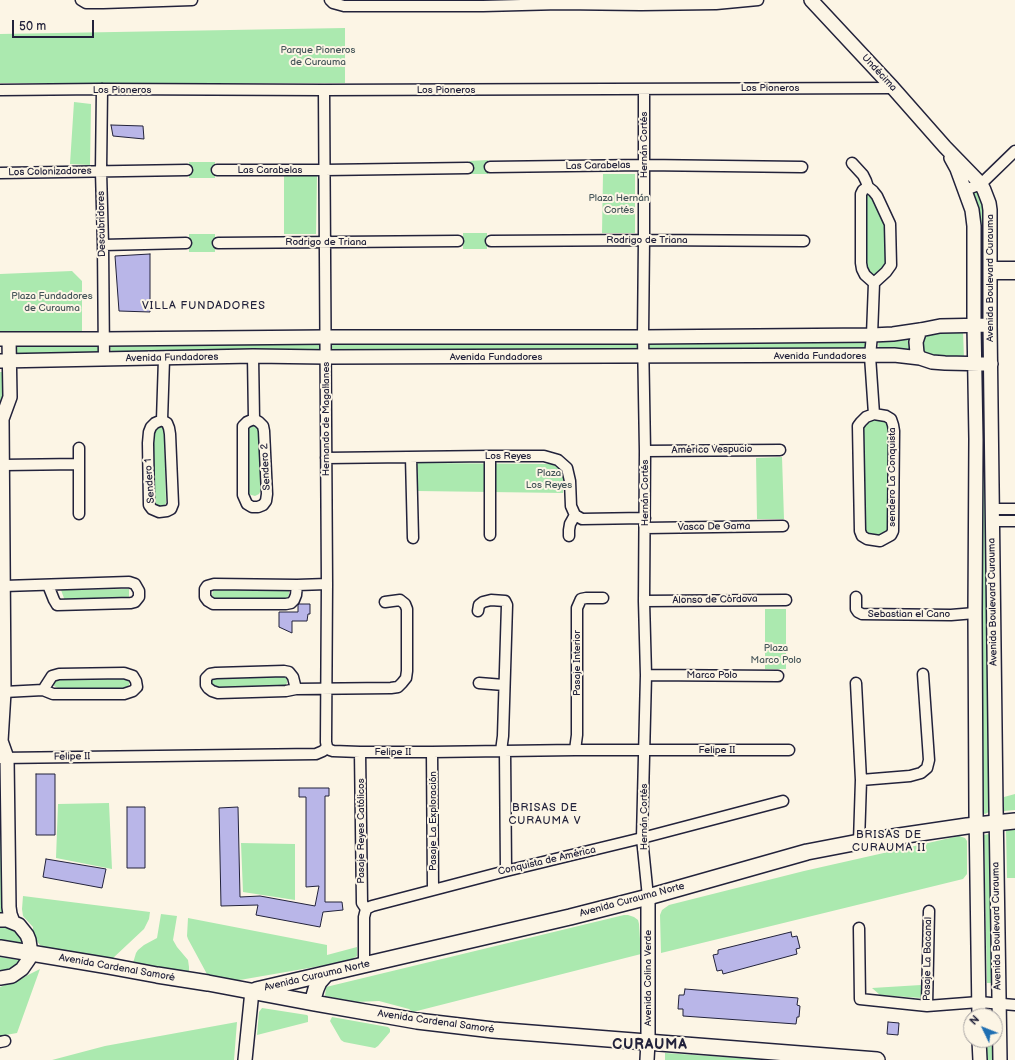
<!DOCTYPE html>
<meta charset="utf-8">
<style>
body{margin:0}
#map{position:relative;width:1015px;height:1060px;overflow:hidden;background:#fcf5e5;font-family:"Balsamiq Sans",sans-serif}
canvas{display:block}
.north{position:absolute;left:963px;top:1008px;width:40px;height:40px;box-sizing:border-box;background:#fcf5e5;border:1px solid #a5a1a1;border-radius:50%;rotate:313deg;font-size:11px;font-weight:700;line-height:16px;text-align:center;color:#22223b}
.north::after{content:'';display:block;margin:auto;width:14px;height:18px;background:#1f6fb2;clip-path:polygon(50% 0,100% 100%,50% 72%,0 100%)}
.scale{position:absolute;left:12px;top:20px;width:82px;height:18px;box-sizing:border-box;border:2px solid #22223b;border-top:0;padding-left:5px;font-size:12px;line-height:14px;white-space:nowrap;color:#22223b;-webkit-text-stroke:3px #fcf5e5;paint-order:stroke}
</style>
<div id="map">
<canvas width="1015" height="1060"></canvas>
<div class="north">N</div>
<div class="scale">50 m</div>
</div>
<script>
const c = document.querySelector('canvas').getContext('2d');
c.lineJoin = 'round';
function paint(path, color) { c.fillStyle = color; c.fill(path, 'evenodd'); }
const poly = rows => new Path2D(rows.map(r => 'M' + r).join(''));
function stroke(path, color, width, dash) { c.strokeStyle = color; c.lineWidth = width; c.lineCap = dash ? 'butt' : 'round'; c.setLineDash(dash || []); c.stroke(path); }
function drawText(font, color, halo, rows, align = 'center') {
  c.font = font + ' "Balsamiq Sans",sans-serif'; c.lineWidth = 4; c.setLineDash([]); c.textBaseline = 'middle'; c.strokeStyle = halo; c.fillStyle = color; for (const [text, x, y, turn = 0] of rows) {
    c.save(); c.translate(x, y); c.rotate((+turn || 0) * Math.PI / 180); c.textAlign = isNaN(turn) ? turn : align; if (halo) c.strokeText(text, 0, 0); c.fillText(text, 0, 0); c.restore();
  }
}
const green = poly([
 [345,28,345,83,0,83,0,34],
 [74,102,91,104,90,165,70,164],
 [488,160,488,174,469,174,469,161],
 [189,162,215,162,215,178,189,178],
 [603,174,635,174,635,233,602,233],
 [284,176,317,176,316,234,284,234],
 [978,188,985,209,986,316,979,316,971,191],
 [867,193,869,194,879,206,884,218,886,231,887,263,875,277,868,272,864,266,865,194],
 [463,233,487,233,487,249,463,249],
 [189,234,215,234,215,252,189,252],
 [72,271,82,281,82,331,0,331,0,274],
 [963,331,964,358,930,357,923,352,922,340,925,336,930,333],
 [980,331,987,331,987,357,980,357],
 [881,338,910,338,911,345,908,352,880,352,878,344],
 [635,339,638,346,635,352,333,353,331,348,334,341],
 [652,340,864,340,866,345,864,352,652,352,649,346],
 [319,341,322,347,319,354,113,354,110,348,113,343],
 [14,343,97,343,99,348,98,354,13,355],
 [988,370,989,812,985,814,983,813,979,371],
 [0,372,3,372,4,399,2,408,0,400],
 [884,420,889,423,888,532,884,535,867,535,864,534,862,427,867,421],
 [253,423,261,428,261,490,259,494,255,496,248,494,247,491,247,428],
 [158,424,162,426,164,428,166,503,163,508,156,507,153,503,154,428],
 [782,457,784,519,757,519,756,458],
 [417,463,550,464,555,466,563,472,563,493,418,491],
 [218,588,289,589,289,594,287,599,285,599,217,601,213,598,212,595,213,591],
 [129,589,129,599,65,601,61,590],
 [765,609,786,609,786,669,765,669],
 [284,675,286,677,287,680,287,683,284,687,212,689,210,681,212,678],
 [57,678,127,678,130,680,129,685,126,688,58,688,54,686,54,681],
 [0,763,2,763,5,914,0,915],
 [1015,794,1015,810,1004,811,1004,797],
 [109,803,112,869,56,858,58,804],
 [1015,829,1015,878,1007,878,1006,830],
 [989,834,992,983,987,983,984,835],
 [959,836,965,838,967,841,967,874,963,879,661,953,660,915,662,910,669,905,804,871],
 [241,843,295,844,295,900,243,892],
 [23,896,150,912,149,919,144,929,112,959,44,947,40,945,36,940,33,933,33,927,23,916,22,909],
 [161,914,177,916,173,940,177,947,188,960,189,967,189,973,133,963,136,953,138,950,144,945,157,938],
 [624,915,628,915,634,917,638,920,639,924,641,954,413,1012,409,1009,379,1001,356,1002,325,996,326,987],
 [188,918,327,945,327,955,357,947,357,956,352,959,326,965,234,981,208,976,188,939,187,936],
 [0,923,13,927,20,934,24,944,0,941],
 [0,957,25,961,22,965,0,974],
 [40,969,17,1033,0,1036,0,987,16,981],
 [921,985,921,998,880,995,872,988],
 [262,1008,307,1015,308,1016,308,1022,257,1035,259,1012],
 [332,1017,388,1027,390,1029,390,1032,378,1046,375,1048,344,1042,341,1040,330,1021],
 [237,1022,234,1060,52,1060,105,1046],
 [986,1040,993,1040,993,1060,986,1060],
 [665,1053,771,1060,665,1060]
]);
const building = poly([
 [111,125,143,126,144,139,113,136,111,125],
 [150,254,150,312,119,311,115,256,150,254],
 [299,604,310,604,310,614,308,614,307,621,292,621,292,633,279,627,279,612,298,612,298,605,299,604],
 [36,774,55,774,55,835,36,835,36,774],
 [299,788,329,788,329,796,325,796,325,902,342,902,343,910,323,912,320,927,256,915,258,905,221,906,219,808,238,807,240,897,260,896,315,906,319,886,306,887,306,797,299,797,299,788],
 [127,807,145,807,145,868,127,868,127,807],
 [46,859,106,869,102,888,43,877,46,859],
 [791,932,792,937,797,936,800,948,796,949,797,954,723,974,722,970,717,971,713,955,718,954,718,950,791,932],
 [685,989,798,998,797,1005,800,1006,799,1017,797,1017,796,1024,683,1016,683,1009,678,1009,679,995,684,995,685,989],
 [888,1022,899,1023,898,1035,887,1034,888,1022]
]);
const minor = poly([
 [81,0,86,3,103,3,192,0],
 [330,0,333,3,344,6,483,6,560,4,641,5,716,4,758,0],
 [102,89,101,171,103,245,104,360],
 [644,89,644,240,643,337,645,451,644,601,646,675,642,838,648,897],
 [0,90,102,89,324,90,893,88],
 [324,90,327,584,326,742,327,747],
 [852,163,863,175,866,181,868,187],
 [490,167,644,165,802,167],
 [217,170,324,170,468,168],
 [0,173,187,170],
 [868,187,873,191,877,196,890,224,891,265,886,272,874,283,865,275,862,269,861,263,861,194,863,190,868,187],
 [965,190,981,184,1015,151],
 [491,241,644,240,804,241],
 [218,243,458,241],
 [103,245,186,243],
 [990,267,1015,267],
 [991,274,1015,274],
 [253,356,254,419],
 [874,414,886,416,891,419,893,425,894,431,893,531,891,535,880,541,867,539,862,536,860,531,858,426,861,422,866,417,874,414],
 [874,414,870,356,872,335,874,283],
 [254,419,259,422,263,426,264,431,267,494,266,501,263,505,258,507,252,507,247,504,243,495,243,426,247,422,254,419],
 [162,420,167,423,169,428,170,434,173,504,171,509,167,511,159,512,152,509,149,505,148,443,149,432,151,427,155,423,162,420],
 [162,420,164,359],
 [645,451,780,450],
 [490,456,490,535],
 [411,457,413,538],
 [326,458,490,456,544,456,558,460,567,468,570,481,571,506,575,515,582,519,645,518],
 [3,465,79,464],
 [993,509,1015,509],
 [79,514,79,448],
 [993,521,1015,521],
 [645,528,783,526],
 [569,536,569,530,570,524,575,515],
 [297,585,296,595,294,600,291,603,286,604,213,604,208,601,205,597,205,589,207,586,214,584,297,585,327,584],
 [4,586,129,582,135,584,139,591,139,597,135,602,131,603,57,605,54,600,48,585],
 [856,597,856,609,858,612,862,614,951,615,975,613],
 [644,601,786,600],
 [478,611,479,605,483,602,491,600,505,601,507,605,503,736,501,751],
 [646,675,778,676],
 [479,683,504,685],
 [856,683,861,780,859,842],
 [296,689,293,677,289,672,284,671,216,673,210,674,206,678,206,685,208,688,212,691,218,693,286,691,296,689,391,688,398,687,402,683,406,678,407,671,407,609,405,604,400,600,385,602],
 [4,692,43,690,53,694,124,694,133,691,137,687,136,681,133,676,124,673,59,674,52,676,43,690],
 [575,750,577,735,577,608,581,599,586,598,603,598],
 [505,751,506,871],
 [360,752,362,903,366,909],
 [432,752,433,889],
 [0,758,316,754,323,751,327,747,330,750,333,751,360,752,432,752,575,750,789,750],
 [861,780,910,776,921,773,927,768,929,760,923,674],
 [859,928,860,999,927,1006,979,1002,1015,1005],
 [364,965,364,917,366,909,372,906,506,871,642,838,783,801],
 [927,1006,929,911],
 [0,1042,5,1041]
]);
const tertiary = poly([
 [811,0,893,88,945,147,981,184,984,190,989,203,990,210,990,325,996,807,1000,1060],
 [951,158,957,169,972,210,974,226,974,325,976,439,975,613,976,811,979,1016],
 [920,330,916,342,917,353,920,358],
 [0,339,104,339,326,337,643,337,872,335,893,334,920,330,940,326,990,325],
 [0,361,253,356,326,357,894,355,920,358,932,362,945,363,991,364],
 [1,741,7,758,9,907,10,914,13,922],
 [0,743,1,741,4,692,2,419,10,397,9,339],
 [0,920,7,920,19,925,27,935,29,940,30,947,29,959,22,969,12,976,0,978],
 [979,1040,980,1060],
 [245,1060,252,991],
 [647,1060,648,1042,648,897]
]);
const secondary = poly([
 [0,948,109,966,157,975,208,983,314,1003,417,1021,493,1030,877,1060],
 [256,990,570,917,648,897,807,852,859,842,967,826,1015,821],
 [314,1003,314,996,316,989,319,982,326,974]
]);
const parkNames = [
 ["Parque Pioneros",318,50],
 ["de Curauma",318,62],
 ["Plaza Hernán",619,198],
 ["Cortés",619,210],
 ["Plaza Fundadores",52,296],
 ["de Curauma",52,308],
 ["Plaza",549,473],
 ["Los Reyes",549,485],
 ["Plaza",776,648],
 ["Marco Polo",776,660]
];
const streetNames = [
 ["Undécima",879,73,47],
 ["Los Pioneros",770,88],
 ["Los Pioneros",122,90],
 ["Los Pioneros",446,90],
 ["Hernán Cortés",644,145,-90],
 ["Las Carabelas",598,166,-1],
 ["Las Carabelas",270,170],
 ["Los Colonizadores",50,172,-1],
 ["Descubridores",102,224,-91],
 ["Rodrigo de Triana",647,240],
 ["Rodrigo de Triana",326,242],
 ["Avenida Boulevard Curauma",990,278,-90],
 ["Avenida Fundadores",820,356],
 ["Avenida Fundadores",496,357],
 ["Avenida Fundadores",172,358,-1],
 ["Hernando de Magallanes",326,419,-90],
 ["Américo Vespucio",712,450,-1],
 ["Los Reyes",508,456],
 ["Sendero 2",266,467,-93],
 ["sendero La Conquista",892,477,-90],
 ["Sendero 1",150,481,-94],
 ["Hernán Cortés",645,493,-90],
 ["Vasco De Gama",714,527,-1],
 ["Alonso de Córdova",715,600,-1],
 ["Avenida Boulevard Curauma",993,602,-91],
 ["Sebastian el Cano",909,614],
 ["Pasaje Interior",577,663,-90],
 ["Marco Polo",712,675],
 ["Felipe II",717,750],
 ["Felipe II",393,752],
 ["Felipe II",72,757,-1],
 ["Hernán Cortés",644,817,-90],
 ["Pasaje La Exploración",433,821,-90],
 ["Pasaje Reyes Católicos",361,831,-90],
 ["Conquista de América",547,861,-13],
 ["Avenida Curauma Norte",632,900,-15],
 ["Avenida Boulevard Curauma",997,926,-91],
 ["Pasaje La Bacanal",928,959,-89],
 ["Avenida Cardenal Samoré",117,968,10],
 ["Avenida Curauma Norte",317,976,-13],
 ["Avenida Colina Verde",648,978,-90],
 ["Avenida Cardenal Samoré",436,1022,8]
];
const neighbourhoodNames = [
 ["VILLA FUNDADORES",204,306],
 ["BRISAS DE",545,808],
 ["CURAUMA V",545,821],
 ["BRISAS DE",889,835],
 ["CURAUMA II",889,848]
];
const districtNames = [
 ["CURAUMA",650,1045]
];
paint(green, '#abe9af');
paint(building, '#b9b6e8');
stroke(building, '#22223b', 1);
stroke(minor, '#22223b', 13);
stroke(tertiary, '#22223b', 16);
stroke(secondary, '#22223b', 18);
stroke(minor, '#fcf5e5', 10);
stroke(tertiary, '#fcf5e5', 13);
stroke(secondary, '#fcf5e5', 15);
drawText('10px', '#445458', '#fcf5e5', parkNames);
drawText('10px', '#22223b', '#fcf5e5', streetNames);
c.letterSpacing = '1px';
drawText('11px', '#22223b', '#fcf5e5', neighbourhoodNames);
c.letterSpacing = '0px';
c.letterSpacing = '1px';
drawText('bold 14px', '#22223b', '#fcf5e5', districtNames);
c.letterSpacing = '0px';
</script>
